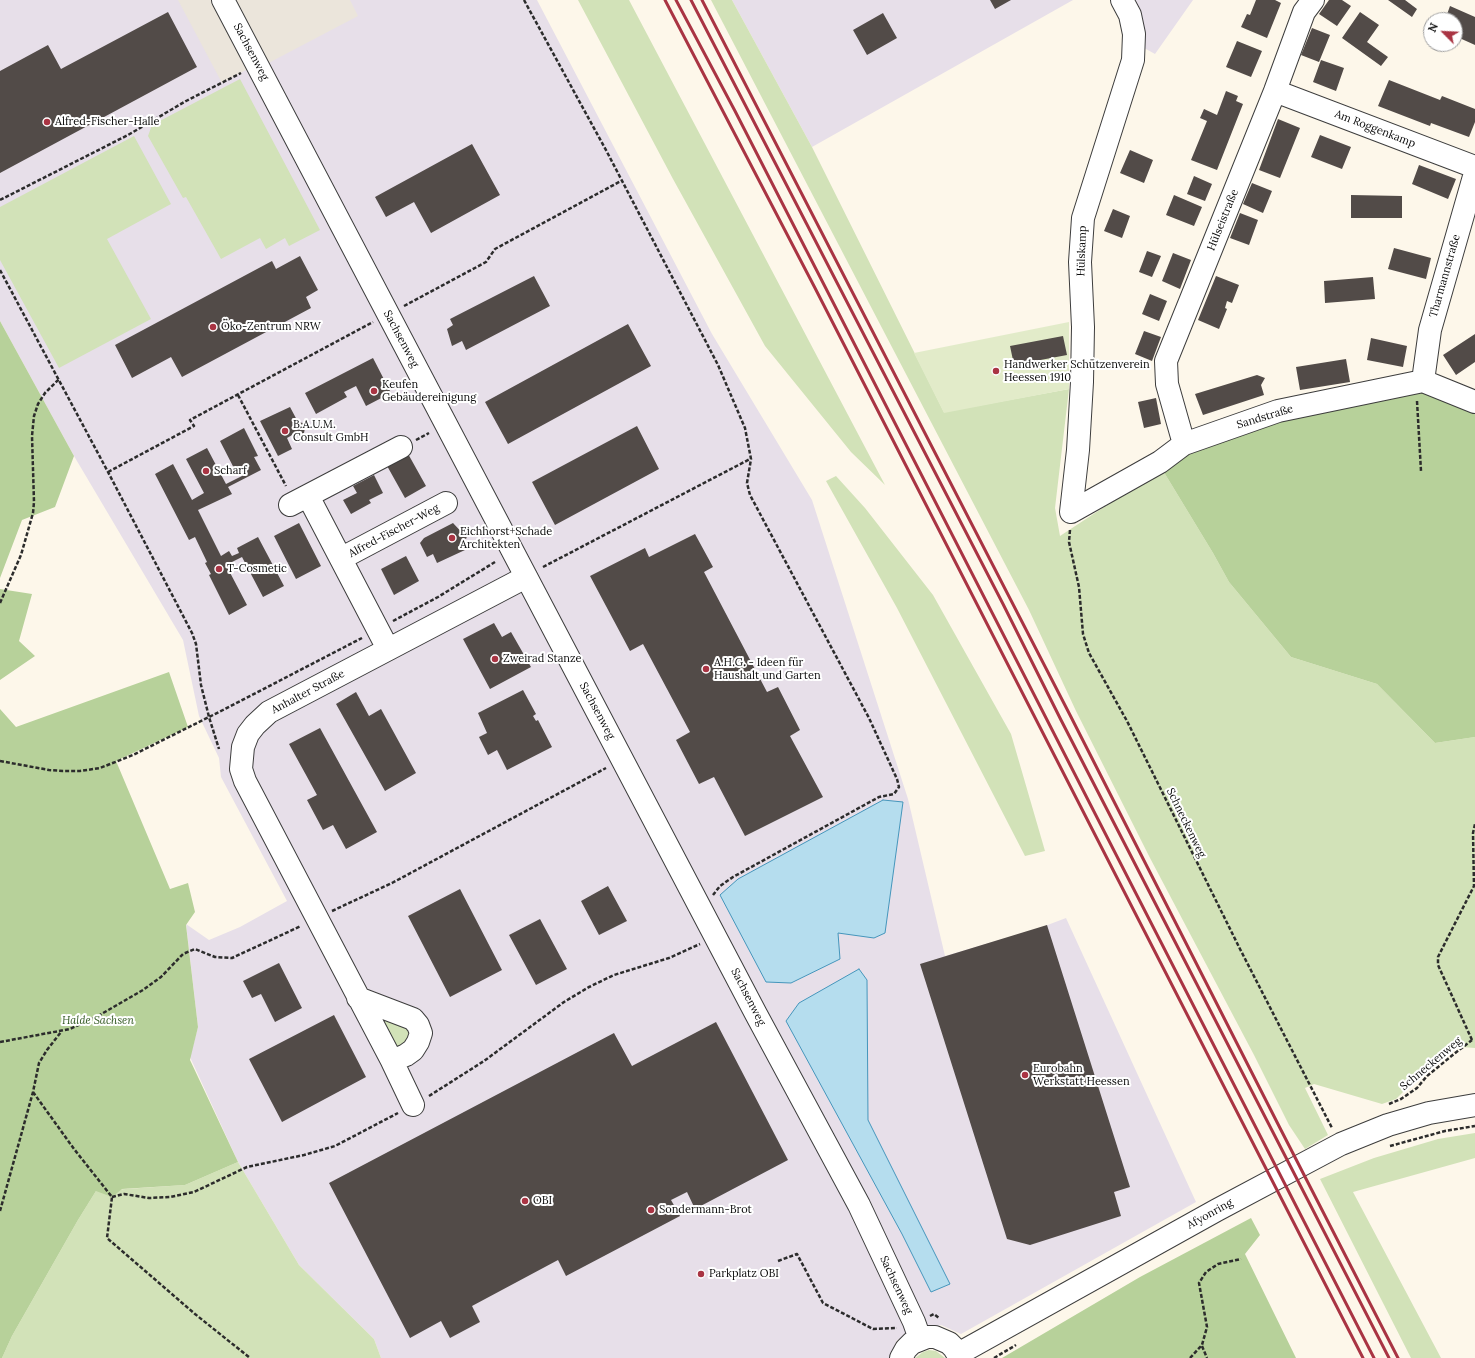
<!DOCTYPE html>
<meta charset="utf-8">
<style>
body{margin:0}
#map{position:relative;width:1475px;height:1358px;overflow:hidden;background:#fdf7ea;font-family:Lora,serif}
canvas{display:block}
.north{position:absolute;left:1423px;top:12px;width:40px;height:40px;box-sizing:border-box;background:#fff;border:1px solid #9d9d9d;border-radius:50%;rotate:294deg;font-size:11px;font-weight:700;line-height:16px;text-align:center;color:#0a0a0a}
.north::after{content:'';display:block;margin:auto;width:14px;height:18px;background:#a93443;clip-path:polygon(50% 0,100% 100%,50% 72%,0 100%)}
</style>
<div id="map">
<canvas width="1475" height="1358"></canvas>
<div class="north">N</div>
</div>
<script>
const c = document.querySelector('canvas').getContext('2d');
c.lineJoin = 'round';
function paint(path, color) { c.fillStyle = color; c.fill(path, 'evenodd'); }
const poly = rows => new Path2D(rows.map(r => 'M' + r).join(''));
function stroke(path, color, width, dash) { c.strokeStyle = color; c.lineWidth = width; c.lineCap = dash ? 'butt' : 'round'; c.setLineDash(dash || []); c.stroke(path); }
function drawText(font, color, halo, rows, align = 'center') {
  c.font = font + ' Lora,serif'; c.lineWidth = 4; c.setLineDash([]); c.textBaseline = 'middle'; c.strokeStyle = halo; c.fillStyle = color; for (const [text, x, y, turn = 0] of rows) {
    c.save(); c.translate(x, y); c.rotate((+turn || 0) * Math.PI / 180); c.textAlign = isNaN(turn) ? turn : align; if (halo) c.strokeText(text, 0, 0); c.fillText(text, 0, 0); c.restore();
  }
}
const industrial = poly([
 [0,0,537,0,712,334,812,500,908,799,945,956,1037,929,1066,918,1196,1202,961,1334,941,1325,897,1340,889,1358,381,1358,374,1339,299,1265,238,1162,190,1057,198,1027,186,924,209,940,240,927,287,901,221,777,219,758,199,716,183,640,74,456,0,321],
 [732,0,1073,0,812,147],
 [1113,0,1193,0,1155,54,1126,38,1124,18]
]);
const green = poly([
 [578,0,629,0,885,485,851,452,765,346,673,179],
 [711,0,732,0,812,147,944,412,1069,389,1055,508,1060,536,1162,469,1213,553,1229,582,1291,657,1377,684,1435,743,1475,737,1475,1048,1449,1046,1396,1099,1382,1104,1314,1084,1305,1088,1328,1135,1305,1149,1289,1125,1254,1055,1150,858,1076,711,1029,610],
 [240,79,320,230,289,246,285,238,266,249,260,238,221,259,186,197,183,198,148,136,152,125],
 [134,136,171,204,107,239,151,319,59,368,0,260,0,207],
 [836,476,865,508,933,595,1011,734,1045,851,1025,856,897,608,826,481],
 [386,1017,410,1030,410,1040,399,1047,395,1045,381,1023],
 [1475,1133,1475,1158,1353,1192,1441,1358,1411,1358,1320,1179,1374,1158,1438,1139],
 [238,1162,299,1265,374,1339,381,1358,2,1358,12,1336,78,1220,96,1191,185,1185],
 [929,1350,936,1351,945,1358,915,1358,923,1352]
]);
const forest = poly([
 [0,321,74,456,55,507,22,520,0,578],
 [1422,391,1475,412,1475,737,1435,743,1377,684,1291,657,1229,582,1213,553,1162,469,1176,455,1288,417],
 [0,589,32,594,19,641,35,656,0,680],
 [169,672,188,727,116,761,170,889,188,883,195,912,186,925,198,1027,190,1060,238,1162,185,1185,122,1189,112,1197,96,1191,78,1220,12,1336,2,1358,0,1358,0,709,16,727],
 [1251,1218,1260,1235,1245,1254,1296,1358,1002,1358,1140,1277]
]);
const pitch = poly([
 [1069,322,1069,389,944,413,914,353]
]);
const plaza = poly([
 [178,0,350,0,358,16,259,68,257,64,222,83]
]);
const water = poly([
 [883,800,903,802,885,933,874,938,838,933,840,959,791,983,766,982,720,895,738,879,883,800],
 [859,969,867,980,868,1120,950,1284,931,1292,902,1234,786,1021,799,1003,859,969]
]);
const building = poly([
 [990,0,1011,0,995,9],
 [1256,0,1275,0,1281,3,1267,38,1241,27,1247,14,1250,15],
 [1329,0,1342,0,1351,6,1337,26,1319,14],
 [1388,0,1405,0,1417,9,1412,17],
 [1450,6,1475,17,1475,45,1455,36,1455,20,1445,20],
 [168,12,197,67,0,173,0,71,48,45,61,69],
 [1360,12,1379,25,1367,42,1388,57,1381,66,1342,38],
 [883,13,897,38,867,55,853,30],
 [1312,28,1330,35,1319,62,1301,55],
 [1237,41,1262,51,1251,77,1226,67],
 [1321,60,1344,68,1336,91,1313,82],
 [1389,80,1440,100,1442,96,1475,109,1475,122,1469,137,1431,123,1430,126,1378,106],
 [1226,91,1238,96,1236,101,1243,104,1217,170,1191,160,1207,121,1200,118,1204,109,1217,115],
 [1278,119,1300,128,1280,178,1259,170],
 [1320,135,1351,147,1342,169,1311,157],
 [472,144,500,195,431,233,414,202,386,217,375,197],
 [1130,150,1153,160,1144,183,1120,173],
 [1419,165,1456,179,1448,199,1412,184],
 [1194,176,1212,184,1205,201,1187,194],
 [1252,183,1272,191,1263,213,1243,204],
 [1174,195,1202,207,1194,226,1166,215],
 [1351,195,1402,196,1402,218,1351,218],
 [1113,209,1130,216,1122,238,1104,231],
 [1240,213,1258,220,1249,245,1230,238],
 [1394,248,1431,258,1426,279,1388,269],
 [1147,251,1161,256,1152,277,1139,272],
 [1173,253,1191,260,1180,289,1162,281],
 [300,256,318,290,306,297,311,308,182,377,171,357,132,378,115,345,272,261,276,269],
 [534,276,550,306,466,350,462,341,452,346,447,329,453,325,450,319],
 [1216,276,1239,285,1232,303,1227,301,1225,308,1227,309,1219,329,1198,320],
 [1373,277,1375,299,1325,303,1324,281],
 [1150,294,1167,301,1159,321,1142,314],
 [628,324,651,366,508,444,485,402],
 [1144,331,1161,337,1152,361,1135,354],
 [1475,334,1475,362,1456,375,1443,355],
 [1063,336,1067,355,1014,365,1010,346],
 [1371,338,1407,346,1403,367,1367,360],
 [373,358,391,393,366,406,356,386,344,392,347,397,316,414,305,393],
 [1346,359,1350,382,1300,390,1296,367],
 [1257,375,1265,378,1261,385,1264,395,1203,415,1195,394],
 [1156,398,1161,424,1144,428,1138,402],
 [290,407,298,422,303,423,305,428,304,433,299,436,294,434,287,438,292,449,278,456,260,421],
 [637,426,659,469,555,525,532,482],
 [244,428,258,456,254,457,261,470,228,487,232,494,198,510,221,556,229,551,232,556,239,553,237,548,258,537,284,586,263,597,242,557,226,565,247,605,229,615,209,575,211,574,205,563,207,562,195,537,189,540,155,474,173,464,192,500,204,493,186,459,207,448,226,484,242,476,241,474,238,476,220,441],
 [407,452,426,486,405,498,386,464],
 [374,475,383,493,369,500,371,503,351,514,343,500,357,493,353,486],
 [299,523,321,566,296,579,274,536],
 [453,523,467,538,461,541,465,550,437,563,433,554,427,557,420,543,424,538],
 [695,534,713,567,704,572,767,692,778,687,800,730,790,736,823,797,745,836,714,777,699,784,676,740,690,732,643,644,630,651,590,576,645,548,649,557],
 [406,556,419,581,394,595,381,569],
 [494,623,502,637,511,632,531,667,490,689,463,639],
 [523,690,536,714,533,716,536,721,538,720,552,747,507,770,497,750,488,755,479,737,487,733,478,713],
 [356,692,369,716,381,709,416,773,385,791,336,704],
 [320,728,377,832,346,849,333,825,323,830,307,800,317,795,289,744],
 [608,886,627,921,599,935,581,901],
 [460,889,502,970,450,997,408,916],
 [540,919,567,969,536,985,509,935],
 [1047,925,1130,1187,1114,1192,1121,1216,1030,1245,1007,1239,920,964],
 [279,963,302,1008,275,1022,261,994,252,998,243,981],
 [334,1015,366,1077,282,1122,249,1059],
 [716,1022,788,1160,695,1209,687,1192,671,1200,680,1216,566,1276,558,1260,472,1306,480,1322,450,1338,441,1321,410,1338,329,1183,614,1033,632,1066]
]);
const path = poly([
 [524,0,607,152,718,365,745,428,751,459,747,483,750,495,869,718,897,779,899,787,894,794,879,797,733,877,720,886,713,895],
 [0,200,128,135,186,101,241,73],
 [0,270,108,472,192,633,196,644,201,685,209,717,219,749],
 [404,306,486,262,495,249,621,181],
 [238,395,286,486],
 [1417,401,1421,471],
 [416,440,429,433],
 [108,472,194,426,190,420,373,322],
 [1070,530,1069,542,1079,587,1083,634,1089,653,1127,721,1240,949,1332,1128],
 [543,567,750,459],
 [0,603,21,555,33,513,34,502,32,436,34,416,38,404,45,393,59,379],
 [393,621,438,597,495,562],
 [0,761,49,770,63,771,80,771,100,768,133,755,223,710,362,638],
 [332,911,392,883,606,768],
 [1472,1040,1438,965,1438,957,1444,945,1474,886,1473,833,1475,824],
 [0,1042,70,1029,98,1016,143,990,161,977,183,954,195,949,215,957,232,958,301,926],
 [33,1092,74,1149,112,1197,107,1238,195,1314,250,1358],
 [429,1096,484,1061,564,1002,589,987,614,975,669,958,700,944],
 [1389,1104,1401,1099,1417,1088,1427,1076,1454,1054,1472,1040],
 [1390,1146,1445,1131,1475,1126],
 [112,1197,124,1194,149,1198,170,1197,194,1192,247,1167,304,1155,335,1146,398,1113],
 [0,1211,33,1092,39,1063,47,1050,61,1032],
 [778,1261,797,1254,823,1303,873,1329,897,1328],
 [930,1316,934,1314,939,1318],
 [1202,1346,1207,1358],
 [994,1358,1016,1345],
 [1190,1358,1202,1345,1207,1327,1199,1283,1206,1272,1218,1264,1241,1259]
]);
const minor = poly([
 [223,0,756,1014,859,1205,914,1322,920,1339],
 [1275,91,1475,167],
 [1423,381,1430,330,1475,173],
 [1184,444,1167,384,1166,361,1275,91,1304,12,1313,0],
 [308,496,388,649],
 [290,505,401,447],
 [1071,512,1078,450,1082,382,1083,327,1080,262,1083,218,1133,60,1134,34,1130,15,1122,0],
 [1071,512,1160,462,1184,444,1278,411,1423,381,1475,402],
 [342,558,446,503],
 [358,998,413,1019,418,1025,421,1033,418,1042,413,1050,406,1055,392,1061],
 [413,1105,392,1061,245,781,241,769,243,747,248,734,255,725,269,712,526,577],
 [958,1354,1217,1210,1341,1144,1388,1125,1429,1113,1475,1105],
 [901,1358,906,1349,912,1343,927,1337,935,1337,949,1343,954,1348,960,1358]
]);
const rail = poly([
 [665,0,815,288,1363,1358],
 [676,0,735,111,1374,1358],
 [691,0,1003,604,1061,720,1389,1358],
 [702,0,1070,715,1281,1130,1398,1358]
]);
const markers = [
 [47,122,4,"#a93443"],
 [213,327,4,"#a93443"],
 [996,371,4,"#a93443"],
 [374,391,4,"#a93443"],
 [285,431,4,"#a93443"],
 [206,471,4,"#a93443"],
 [452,538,4,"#a93443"],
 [219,569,4,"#a93443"],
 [495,659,4,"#a93443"],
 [706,669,4,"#a93443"],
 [1025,1075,4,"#a93443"],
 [525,1201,4,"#a93443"],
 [651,1210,4,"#a93443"],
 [701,1274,4,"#a93443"]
];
const streetNames = [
 ["Sachsenweg",251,52,62],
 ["Am Roggenkamp",1375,129,21],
 ["Hülseistraße",1223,220,-68],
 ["Hülskamp",1082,251,-88],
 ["Tharmannstraße",1445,276,-74],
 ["Sachsenweg",401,339,62],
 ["Sandstraße",1265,417,-17],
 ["Alfred-Fischer-Weg",394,531,-28],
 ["Anhalter Straße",308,692,-28],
 ["Sachsenweg",597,711,62],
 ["Schneckenweg",1186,823,64],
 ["Sachsenweg",748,997,63],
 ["Schneckenweg",1431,1064,-40],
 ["Afyonring",1210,1214,-29],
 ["Sachsenweg",896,1285,65]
];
const poiNames = [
 ["Alfred-Fischer-Halle",55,122],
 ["Öko-Zentrum NRW",221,327],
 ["Handwerker Schützenverein",1004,365],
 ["Heessen 1910",1004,378],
 ["Keufen",382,385],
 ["Gebäudereinigung",382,398],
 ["B.A.U.M.",293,425],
 ["Consult GmbH",293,438],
 ["Scharf",214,471],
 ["Eichhorst+Schade",460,532],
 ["Architekten",460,545],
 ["T-Cosmetic",227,569],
 ["Zweirad Stanze",503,659],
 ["A.H.G. - Ideen für",714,663],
 ["Haushalt und Garten",714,676],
 ["Eurobahn",1033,1069],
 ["Werkstatt Heessen",1033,1082],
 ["OBI",533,1201],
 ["Sondermann-Brot",659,1210],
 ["Parkplatz OBI",709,1274]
];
const parkNames = [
 ["Halde Sachsen",98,1021]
];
paint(industrial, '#e7dfe9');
paint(green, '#d2e2b8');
paint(forest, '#b7d19a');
paint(pitch, '#e2ebc9');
paint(plaza, '#ebe5db');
paint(water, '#b5ddee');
stroke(water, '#4596bc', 1);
paint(building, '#524b48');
stroke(minor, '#3d3d3d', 24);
stroke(path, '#2c2c2c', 2.5, [4, 2]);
stroke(minor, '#fff', 22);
stroke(rail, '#a93443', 3);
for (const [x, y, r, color] of markers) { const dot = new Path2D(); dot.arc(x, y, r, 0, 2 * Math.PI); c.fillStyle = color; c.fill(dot); stroke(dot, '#fff', 1.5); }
drawText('11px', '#0a0a0a', '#fff', streetNames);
drawText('11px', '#0a0a0a', '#fff', poiNames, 'left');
drawText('italic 11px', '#335923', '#fff', parkNames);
</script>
